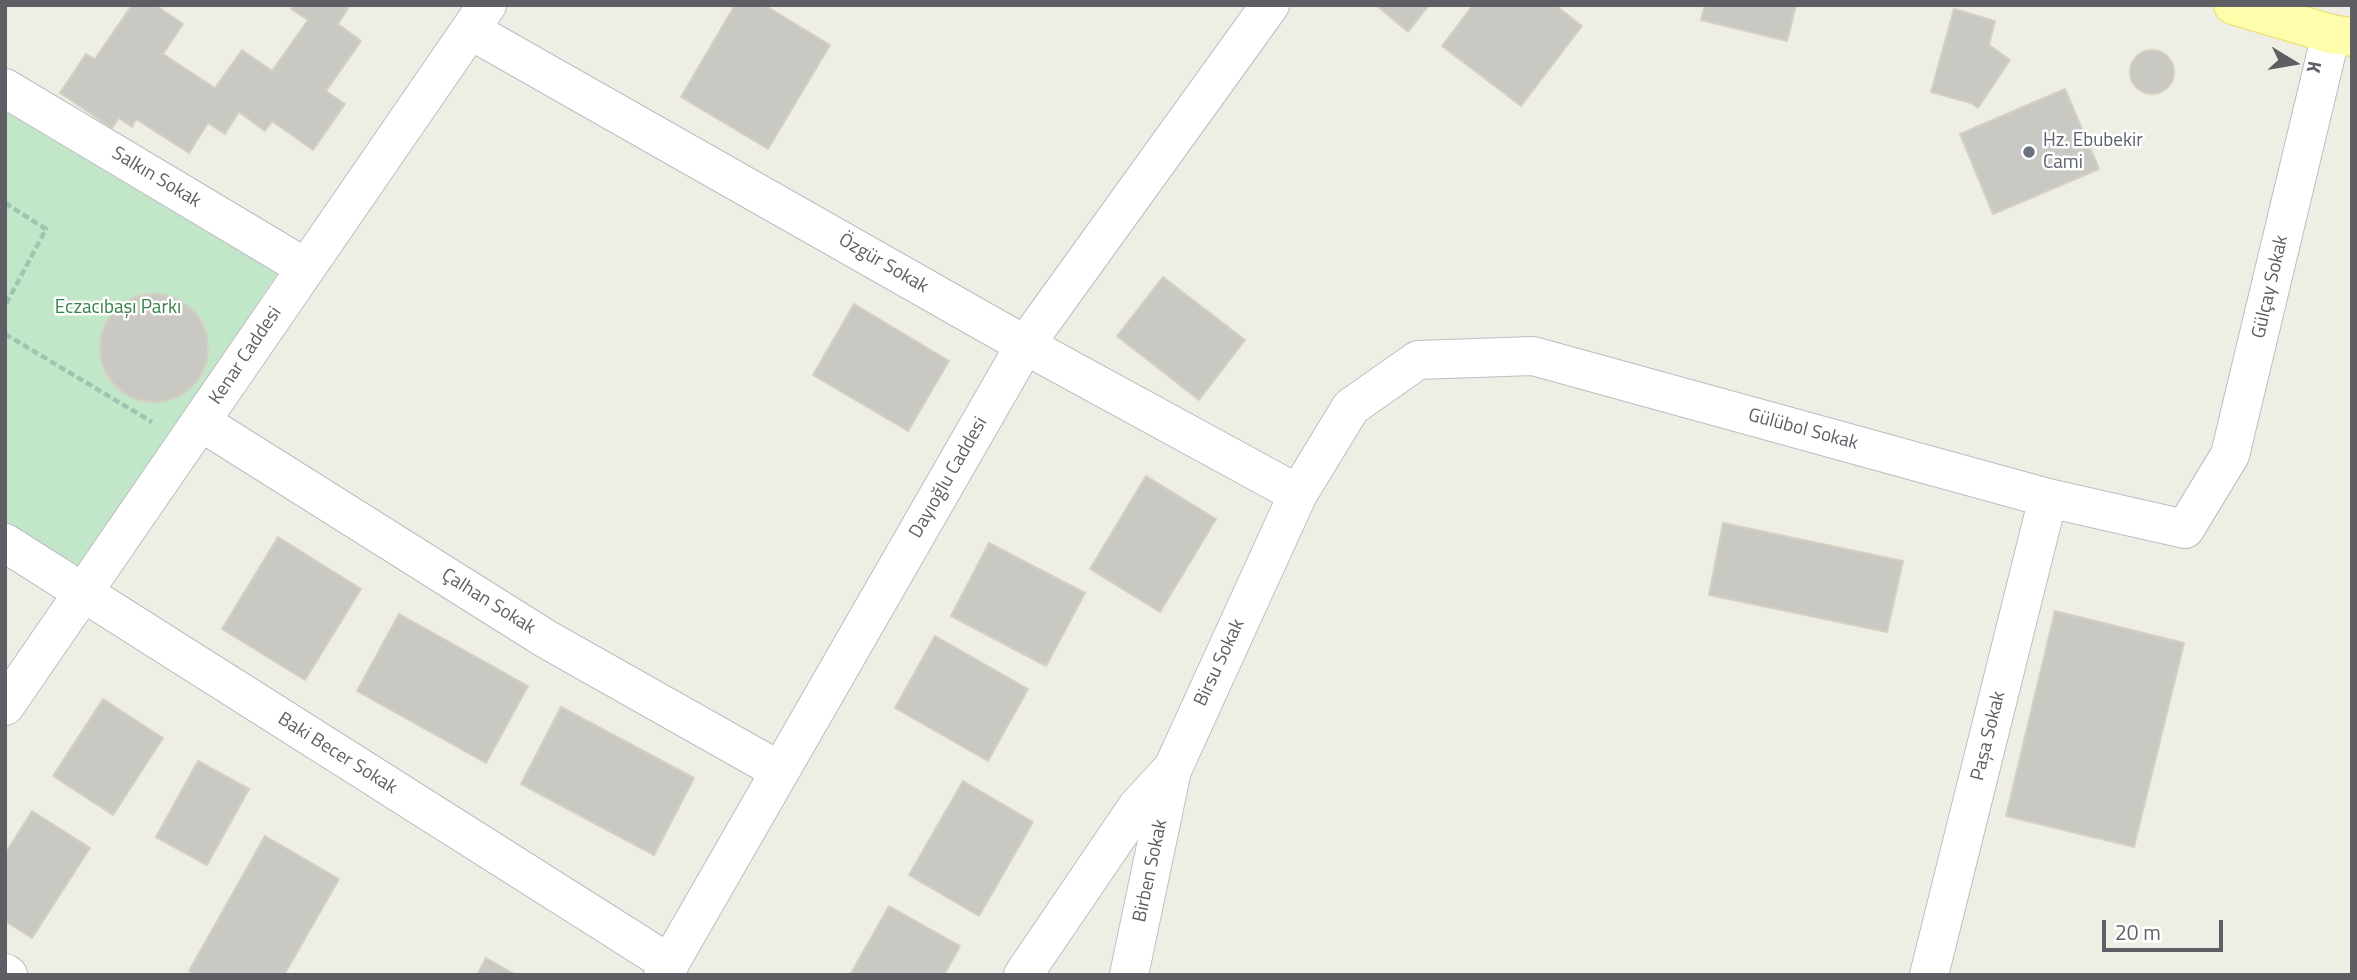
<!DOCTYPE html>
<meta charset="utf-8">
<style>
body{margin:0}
#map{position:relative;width:2357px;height:980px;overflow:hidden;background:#efeee5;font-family:"Titillium Web",sans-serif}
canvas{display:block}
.frame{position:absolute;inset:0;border:7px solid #5d5f65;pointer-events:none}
.north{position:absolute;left:2259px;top:28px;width:70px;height:70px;-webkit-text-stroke:5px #fff;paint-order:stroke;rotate:101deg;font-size:19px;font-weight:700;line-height:28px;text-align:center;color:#5d5f65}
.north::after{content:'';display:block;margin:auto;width:24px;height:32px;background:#5d5f65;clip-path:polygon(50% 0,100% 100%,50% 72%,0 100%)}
.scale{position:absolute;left:2102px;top:920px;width:121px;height:32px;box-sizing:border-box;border:4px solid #5d5f65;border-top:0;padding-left:9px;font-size:21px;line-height:24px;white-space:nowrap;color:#5d5f65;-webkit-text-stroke:5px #fff;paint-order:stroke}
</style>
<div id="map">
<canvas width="2357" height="980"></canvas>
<div class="frame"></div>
<div class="north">K</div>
<div class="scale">20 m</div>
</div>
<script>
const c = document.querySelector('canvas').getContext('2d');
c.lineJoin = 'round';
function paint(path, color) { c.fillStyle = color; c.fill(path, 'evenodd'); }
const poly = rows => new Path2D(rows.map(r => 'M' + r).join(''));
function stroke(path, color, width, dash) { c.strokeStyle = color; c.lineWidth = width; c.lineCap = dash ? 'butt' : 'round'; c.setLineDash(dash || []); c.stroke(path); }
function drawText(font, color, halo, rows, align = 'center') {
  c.font = font + ' "Titillium Web",sans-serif'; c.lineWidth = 5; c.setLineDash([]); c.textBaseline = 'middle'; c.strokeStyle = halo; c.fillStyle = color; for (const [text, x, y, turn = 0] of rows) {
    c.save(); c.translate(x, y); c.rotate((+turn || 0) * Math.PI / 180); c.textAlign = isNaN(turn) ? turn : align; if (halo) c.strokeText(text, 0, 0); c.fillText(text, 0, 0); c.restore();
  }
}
const green = poly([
 [5,105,277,274,76,578,5,534]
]);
const building = poly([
 [132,5,155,5,183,24,163,54,215,88,242,50,272,71,308,20,291,9,293,5,350,5,338,24,361,41,326,91,345,104,313,150,272,121,265,131,239,112,225,134,208,123,189,153,136,119,132,127,119,118,112,128,60,93,86,54,95,59,132,5],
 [735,5,764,5,830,45,768,149,681,97,735,5],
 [1376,5,1429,5,1408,32,1376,5],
 [1473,5,1555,5,1582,26,1521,106,1442,46,1473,5],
 [1705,5,1796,5,1787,41,1701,20,1705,5],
 [1954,9,1995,21,1989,45,2010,60,1978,108,1971,103,1931,92,1954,9],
 '2130 72a22 22 0 1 1 44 0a22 22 0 1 1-44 0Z',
 [2065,89,2099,169,1993,214,1960,134,2065,89],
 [1163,277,1245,340,1199,400,1117,336,1163,277],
 '100 348a54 54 0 1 1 108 0a54 54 0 1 1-108 0Z',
 [854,304,949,361,908,431,813,375,854,304],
 [1146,476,1216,519,1160,612,1090,569,1146,476],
 [1723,523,1903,561,1887,632,1709,595,1723,523],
 [278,537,361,589,305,680,222,629,278,537],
 [989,543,1085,593,1046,666,951,616,989,543],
 [2055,611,2184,643,2134,847,2006,816,2055,611],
 [399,614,528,686,486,763,357,691,399,614],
 [935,636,1028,689,988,761,895,708,935,636],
 [103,699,163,738,113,815,53,776,103,699],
 [561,707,694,778,654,855,521,784,561,707],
 [198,761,249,789,207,865,156,837,198,761],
 [963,781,1033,822,979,916,909,875,963,781],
 [32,811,90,848,32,938,5,921,5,854,32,811],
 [265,836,339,879,284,975,195,975,189,971,265,836],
 [889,906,960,946,944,975,850,975,889,906],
 [486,958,516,975,477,975,486,958]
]);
const path = poly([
 [5,203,46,229,5,306],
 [5,334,152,422]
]);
const minor = poly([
 [470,30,1025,345,1298,494],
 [5,88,306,268],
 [201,422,546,639,780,771],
 [5,543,670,964],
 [5,706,487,5],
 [5,973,8,975],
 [663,975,1025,345,1270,5],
 [1023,975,1137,807,1173,768,1298,494,1351,407,1418,360,1533,356,2048,498,2185,529,2230,455,2331,34],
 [1129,975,1172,770],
 [1929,975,2048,498]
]);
const major = poly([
 [2233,5,2331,34,2352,37]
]);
const markers = [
 [2029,152,7,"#6b7280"]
];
const worshipNames = [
 ["Hz. Ebubekir",2043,141],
 ["Cami",2043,163]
];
const streetNames = [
 ["Salkın Sokak",156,178,31],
 ["Özgür Sokak",883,264,30],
 ["Gülçay Sokak",2271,287,-77],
 ["Kenar Caddesi",246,356,-56],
 ["Gülübol Sokak",1803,430,15],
 ["Dayıoğlu Caddesi",949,478,-60],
 ["Çalhan Sokak",488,602,32],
 ["Birsu Sokak",1220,663,-65],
 ["Paşa Sokak",1989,736,-76],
 ["Baki Becer Sokak",337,754,32],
 ["Birben Sokak",1151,871,-78]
];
const parkNames = [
 ["Eczacıbaşı Parkı",118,308]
];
paint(green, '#c2e6c8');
paint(building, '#cac8c2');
stroke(building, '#d3d1c3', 2);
stroke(minor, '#bcbdc3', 40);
stroke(major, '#eedd5f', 40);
stroke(path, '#9cc6af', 4.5, [7, 3.5]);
stroke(minor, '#fff', 38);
stroke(major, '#fdfdac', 38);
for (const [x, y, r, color] of markers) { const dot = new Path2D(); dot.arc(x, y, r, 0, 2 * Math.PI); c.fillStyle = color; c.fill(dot); stroke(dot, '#fff', 2.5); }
drawText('19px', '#5b616d', '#fff', worshipNames, 'left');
drawText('19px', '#5d5f65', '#fff', streetNames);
drawText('19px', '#378246', '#fff', parkNames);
</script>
